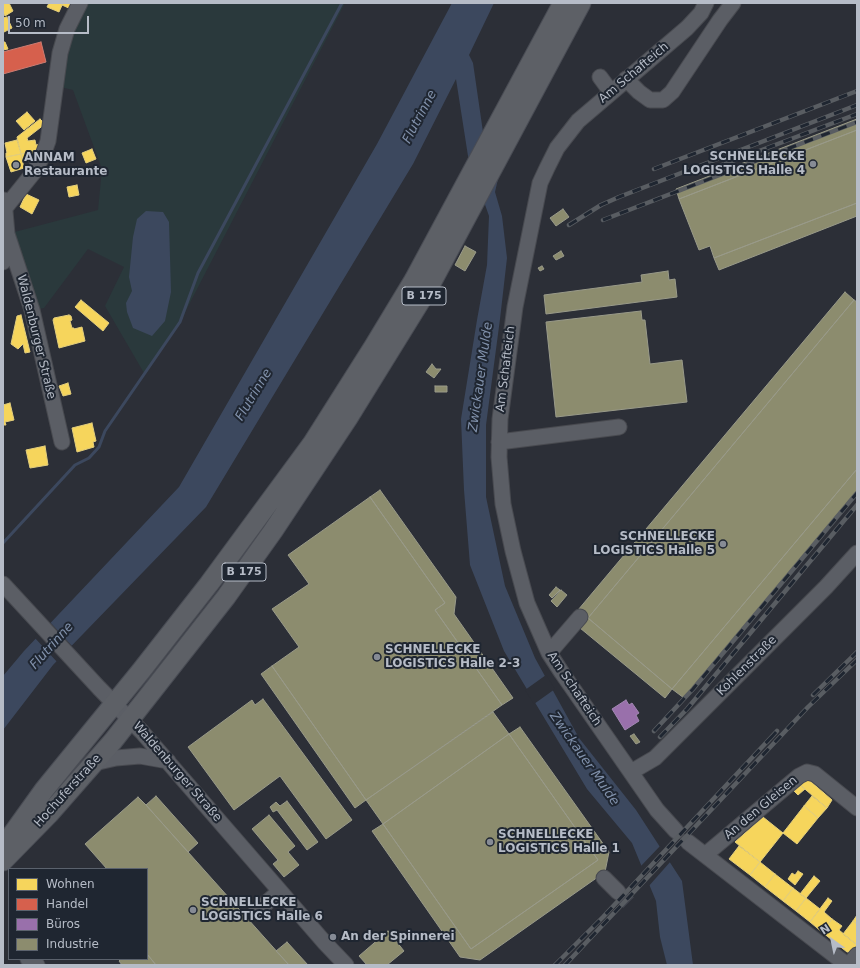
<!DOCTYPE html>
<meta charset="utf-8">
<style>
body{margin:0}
#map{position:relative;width:860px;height:968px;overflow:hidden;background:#2c2f37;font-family:"DejaVu Sans",sans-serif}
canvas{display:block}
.frame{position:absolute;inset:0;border:4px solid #b6bcc7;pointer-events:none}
.legend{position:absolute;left:8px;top:868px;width:140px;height:92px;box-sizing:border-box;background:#1f2631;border:1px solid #5b626d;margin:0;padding:5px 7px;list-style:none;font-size:12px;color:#b6bcc7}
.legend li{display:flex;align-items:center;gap:8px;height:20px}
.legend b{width:20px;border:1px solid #5b626d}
.north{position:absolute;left:812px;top:920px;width:40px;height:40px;-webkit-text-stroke:3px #1f2631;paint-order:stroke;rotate:327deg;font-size:11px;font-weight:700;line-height:16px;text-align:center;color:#b6bcc7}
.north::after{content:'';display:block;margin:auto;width:14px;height:18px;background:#b6bcc7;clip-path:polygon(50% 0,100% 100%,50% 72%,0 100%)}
.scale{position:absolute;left:8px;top:16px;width:81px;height:18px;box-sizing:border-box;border:2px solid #b6bcc7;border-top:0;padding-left:5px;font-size:12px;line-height:14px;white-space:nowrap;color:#b6bcc7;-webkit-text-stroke:3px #1f2631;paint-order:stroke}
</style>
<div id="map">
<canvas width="860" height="968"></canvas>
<div class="frame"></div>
<ul class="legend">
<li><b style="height:11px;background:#f6d55c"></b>Wohnen</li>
<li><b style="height:11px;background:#d6604d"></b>Handel</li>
<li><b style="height:11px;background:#9970ab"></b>Büros</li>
<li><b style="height:11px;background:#8c8c6e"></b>Industrie</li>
</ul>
<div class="north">N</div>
<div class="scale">50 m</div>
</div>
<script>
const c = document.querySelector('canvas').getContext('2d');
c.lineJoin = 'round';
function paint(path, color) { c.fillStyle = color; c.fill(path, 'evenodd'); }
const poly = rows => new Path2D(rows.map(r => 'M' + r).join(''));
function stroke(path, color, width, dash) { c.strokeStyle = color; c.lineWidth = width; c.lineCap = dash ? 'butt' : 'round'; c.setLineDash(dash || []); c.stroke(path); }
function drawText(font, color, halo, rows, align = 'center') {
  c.font = font + ' "DejaVu Sans",sans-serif'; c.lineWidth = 4; c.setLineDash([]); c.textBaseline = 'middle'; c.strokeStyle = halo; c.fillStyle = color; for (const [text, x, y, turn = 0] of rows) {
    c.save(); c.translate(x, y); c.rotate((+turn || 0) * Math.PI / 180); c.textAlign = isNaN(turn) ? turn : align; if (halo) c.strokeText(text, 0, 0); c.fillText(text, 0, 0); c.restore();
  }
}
const green = poly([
 [80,3,345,3,180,322,144,373,105,306,124,267,88,249,44,308,32,310,7,234,98,210,102,169,73,90,56,86]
]);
const water = poly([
 [452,3,494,3,469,55,473,63,483,132,498,179,495,192,502,216,507,258,500,319,486,425,486,497,505,586,535,658,579,738,636,810,682,881,693,965,667,965,660,937,656,901,632,843,587,789,504,651,470,565,464,490,461,419,477,320,487,265,489,216,468,156,456,79,413,164,206,507,53,665,3,730,3,676,24,651,179,487,377,144],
 [146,211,163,212,169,222,171,292,165,321,152,336,133,328,127,312,126,303,132,291,129,277,133,237,137,219]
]);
const pier = poly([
 [49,621,73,647,58,663,34,637],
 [546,675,555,689,534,704,525,690],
 [661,845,671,861,648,887,640,867]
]);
const homes = poly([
 [5,3,9,3,13,11,5,16,3,12,3,4,5,3],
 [49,3,63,3,59,12,47,7,49,3],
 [63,3,76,3,73,10,62,5,63,3],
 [7,17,12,28,4,32,3,18,7,17],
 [3,42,5,42,8,49,3,50,3,42],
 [27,112,35,121,24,130,16,121,27,112],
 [40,119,45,124,27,138,28,141,35,140,36,145,45,143,44,148,21,154,17,137,40,119],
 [17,140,21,154,6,157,6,153,7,153,5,143,17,140],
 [44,148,37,159,23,162,21,154,44,148],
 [92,149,96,159,86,163,82,153,92,149],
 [21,154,24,168,11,172,6,157,21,154],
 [77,185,79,195,69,197,67,187,77,185],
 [26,194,39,200,32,214,20,207,26,194],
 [81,300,109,323,103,331,75,307,81,300],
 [21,315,30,352,25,353,23,344,18,349,11,344,17,316,21,315],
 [69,315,71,316,72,320,70,321,72,328,74,328,74,329,82,327,85,341,59,348,53,320,54,318,69,315],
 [68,383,71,394,63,396,59,386,68,383],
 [10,403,14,420,5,422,6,425,3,425,3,405,10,403],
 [92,423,96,441,93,442,94,447,77,452,72,428,92,423],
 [45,446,48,465,30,468,26,450,45,446],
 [805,780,809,780,832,800,827,808,799,784,805,780],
 [799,784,805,789,798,795,793,790,799,784],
 [812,796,827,808,818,818,804,806,812,796],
 [804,806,818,818,797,844,783,833,804,806],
 [763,817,783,833,760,862,735,842,763,817],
 [739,846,760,862,750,875,729,859,739,846],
 [760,862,775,874,765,887,750,875,760,862],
 [798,871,803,874,795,885,788,879,792,873,795,875,798,871],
 [775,874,793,888,783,901,765,887,775,874],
 [814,876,820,881,806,898,800,894,814,876],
 [793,888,806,898,796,911,783,901,793,888],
 [806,898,820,909,810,922,796,911,806,898],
 [828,898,832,901,824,912,832,919,822,932,810,922,828,898],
 [857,915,857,924,853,921,857,915],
 [832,919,842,926,839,930,857,945,851,952,847,952,822,932,832,919],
 [853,921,857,924,857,945,843,934,853,921]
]);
const shops = poly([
 [41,42,46,62,3,74,3,52,41,42]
]);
const offices = poly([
 [626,700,629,705,632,703,639,713,636,715,639,721,625,730,612,709,626,700]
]);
const industry = poly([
 [857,119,857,130,679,199,676,189,857,119],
 [857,130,857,203,714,258,710,246,699,250,679,199,857,130],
 [857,203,857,216,719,270,714,258,857,203],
 [563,209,569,217,556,226,550,218,563,209],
 [465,246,476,252,465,271,455,265,465,246],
 [561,251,564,256,556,260,553,256,561,251],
 [542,266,544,269,540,271,538,268,542,266],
 [668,271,669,280,675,279,677,297,546,314,544,295,642,282,641,275,668,271],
 [845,292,854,300,588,618,578,610,845,292],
 [854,300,857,302,857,469,672,689,588,618,854,300],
 [641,311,642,320,645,320,650,364,682,360,687,402,556,417,546,322,641,311],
 [432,364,436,369,441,369,434,378,426,372,432,364],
 [435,386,447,386,447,392,435,392,435,386],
 [857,469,857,492,684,698,672,689,857,469],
 [380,490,456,597,454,614,513,698,502,705,435,610,445,603,370,497,380,490],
 [370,497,445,603,435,610,502,705,366,800,272,666,299,647,272,609,309,584,288,555,370,497],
 [556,587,560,590,552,598,549,595,556,587],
 [561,590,567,595,557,607,551,601,561,590],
 [588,618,672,689,665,698,580,628,588,618],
 [272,666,366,800,355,808,261,674,272,666],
 [263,699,352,820,326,839,280,776,234,810,188,747,252,700,255,705,263,699],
 [493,712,509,734,383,824,366,800,493,712],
 [520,727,609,852,605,872,480,960,460,957,372,831,383,824,471,949,598,860,509,734,520,727],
 [509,734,598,860,471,949,383,824,509,734],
 [634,734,640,742,636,744,630,736,634,734],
 [156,796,198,843,188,852,146,805,156,796],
 [138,797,146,805,289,965,156,965,147,954,147,869,107,869,85,844,138,797],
 [287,801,318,842,307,850,277,810,273,812,270,807,276,802,280,806,287,801],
 [269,815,295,846,288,852,299,865,284,877,273,864,278,860,252,829,269,815],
 [388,931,404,951,387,965,367,965,359,956,388,931],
 [287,942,308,965,289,965,276,951,287,942],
 [147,954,156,965,122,965,119,961,121,959,147,959,147,954]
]);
const stream = poly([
 [3,543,75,465,89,458,99,447,105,431,180,322,198,273,342,3]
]);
const minorTunnel = poly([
 [618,892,630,904]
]);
const minor = poly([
 [600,77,611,92],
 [626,79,639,92,650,100,663,100,672,92,720,20,733,3],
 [5,208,34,172,43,155,48,141,60,53,67,29,80,3],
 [7,234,32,310,62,442],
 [3,262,7,234,4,200],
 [499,442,619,427],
 [3,584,99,688,142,732,325,943,346,965],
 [549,653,580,617],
 [94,763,116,758,140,756,168,761],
 [631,772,655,758,826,587,857,553],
 [676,831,657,810,562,673,549,653,527,603,513,551,503,504,499,457,500,419,515,307,540,183,547,168,557,148,578,121,687,28,701,13,706,3],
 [688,842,847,965],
 [705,855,799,776,807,772,815,774,857,808],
 [604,878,618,892],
 [256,912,280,891],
 [28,959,37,965],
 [849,965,857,955]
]);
const major = poly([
 [3,847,44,790,141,671,209,584,312,444,374,346,414,280,563,3],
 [3,861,49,814,113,741,226,597,273,531,348,418,429,287,581,3]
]);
const rail = poly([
 [654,169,857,91],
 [699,173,730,162,857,114],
 [603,220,857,122],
 [569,225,601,205,619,197,857,105],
 [813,695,857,652],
 [654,731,693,689,857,493],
 [660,737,687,709,857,505],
 [555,965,603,917,777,731,767,742],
 [565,965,808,707,857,660]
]);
const markers = [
 [813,164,4,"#868b95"],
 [16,165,4,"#868b95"],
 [723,544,4,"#868b95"],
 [377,657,4,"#868b95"],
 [490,842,4,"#868b95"],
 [193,910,4,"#868b95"],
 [333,937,4,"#868b95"]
];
const shields = [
 [424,296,44],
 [244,572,44]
];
const shieldNames = [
 ["B 175",424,296],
 ["B 175",244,572]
];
const streetNames = [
 ["Am Schafteich",634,73,-40],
 ["Waldenburger Straße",36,337,76],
 ["Am Schafteich",506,369,-83],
 ["Kohlenstraße",747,666,-45],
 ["Am Schafteich",574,689,56],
 ["Waldenburger Straße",177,772,49],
 ["Hochuferstraße",68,791,-48],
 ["An den Gleisen",761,808,-40]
];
const poiNames = [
 ["SCHNELLECKE",805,157,"right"],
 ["LOGISTICS Halle 4",805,171,"right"],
 ["ANNAM",24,158],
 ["Restaurante",24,172],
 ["SCHNELLECKE",715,537,"right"],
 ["LOGISTICS Halle 5",715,551,"right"],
 ["SCHNELLECKE",385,650],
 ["LOGISTICS Halle 2-3",385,664],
 ["SCHNELLECKE",498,835],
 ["LOGISTICS Halle 1",498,849],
 ["SCHNELLECKE",201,903],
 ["LOGISTICS Halle 6",201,917],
 ["An der Spinnerei",341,937]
];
const waterNames = [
 ["Flutrinne",420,117,-62],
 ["Zwickauer Mulde",481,377,-82],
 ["Flutrinne",254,395,-59],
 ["Flutrinne",52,646,-48],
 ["Zwickauer Mulde",584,759,55]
];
paint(green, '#2a393c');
paint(water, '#3c485e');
paint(pier, '#2c2f37');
paint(homes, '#f6d55c');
stroke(homes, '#e3ce7c', 1);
paint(shops, '#d6604d');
stroke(shops, '#cc7c72', 1);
paint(offices, '#9970ab');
stroke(offices, '#a287b3', 1);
paint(industry, '#8c8c6e');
stroke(industry, '#999a89', 1);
stroke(stream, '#3c485e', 3);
stroke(minorTunnel, '#41444d', 15, [15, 8]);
stroke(minor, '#484a50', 17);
stroke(major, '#494c54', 21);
stroke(minor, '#5b5e65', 15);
stroke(major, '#5d6066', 19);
stroke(rail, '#595d62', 4.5);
stroke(rail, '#1f2631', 3, [9]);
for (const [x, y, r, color] of markers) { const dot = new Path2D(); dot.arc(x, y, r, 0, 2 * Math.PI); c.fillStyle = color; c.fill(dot); stroke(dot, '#1f2631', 1.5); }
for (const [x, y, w] of shields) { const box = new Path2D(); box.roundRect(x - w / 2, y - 9, w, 18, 3); c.fillStyle = '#1f2631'; c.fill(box); stroke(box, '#b6bcc7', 1); }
drawText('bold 11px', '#b6bcc7', null, shieldNames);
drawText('12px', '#b6bcc7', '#1f2631', streetNames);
drawText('bold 12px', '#b6bcc7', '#1f2631', poiNames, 'left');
drawText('italic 13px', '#8191ab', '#1f2631', waterNames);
</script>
